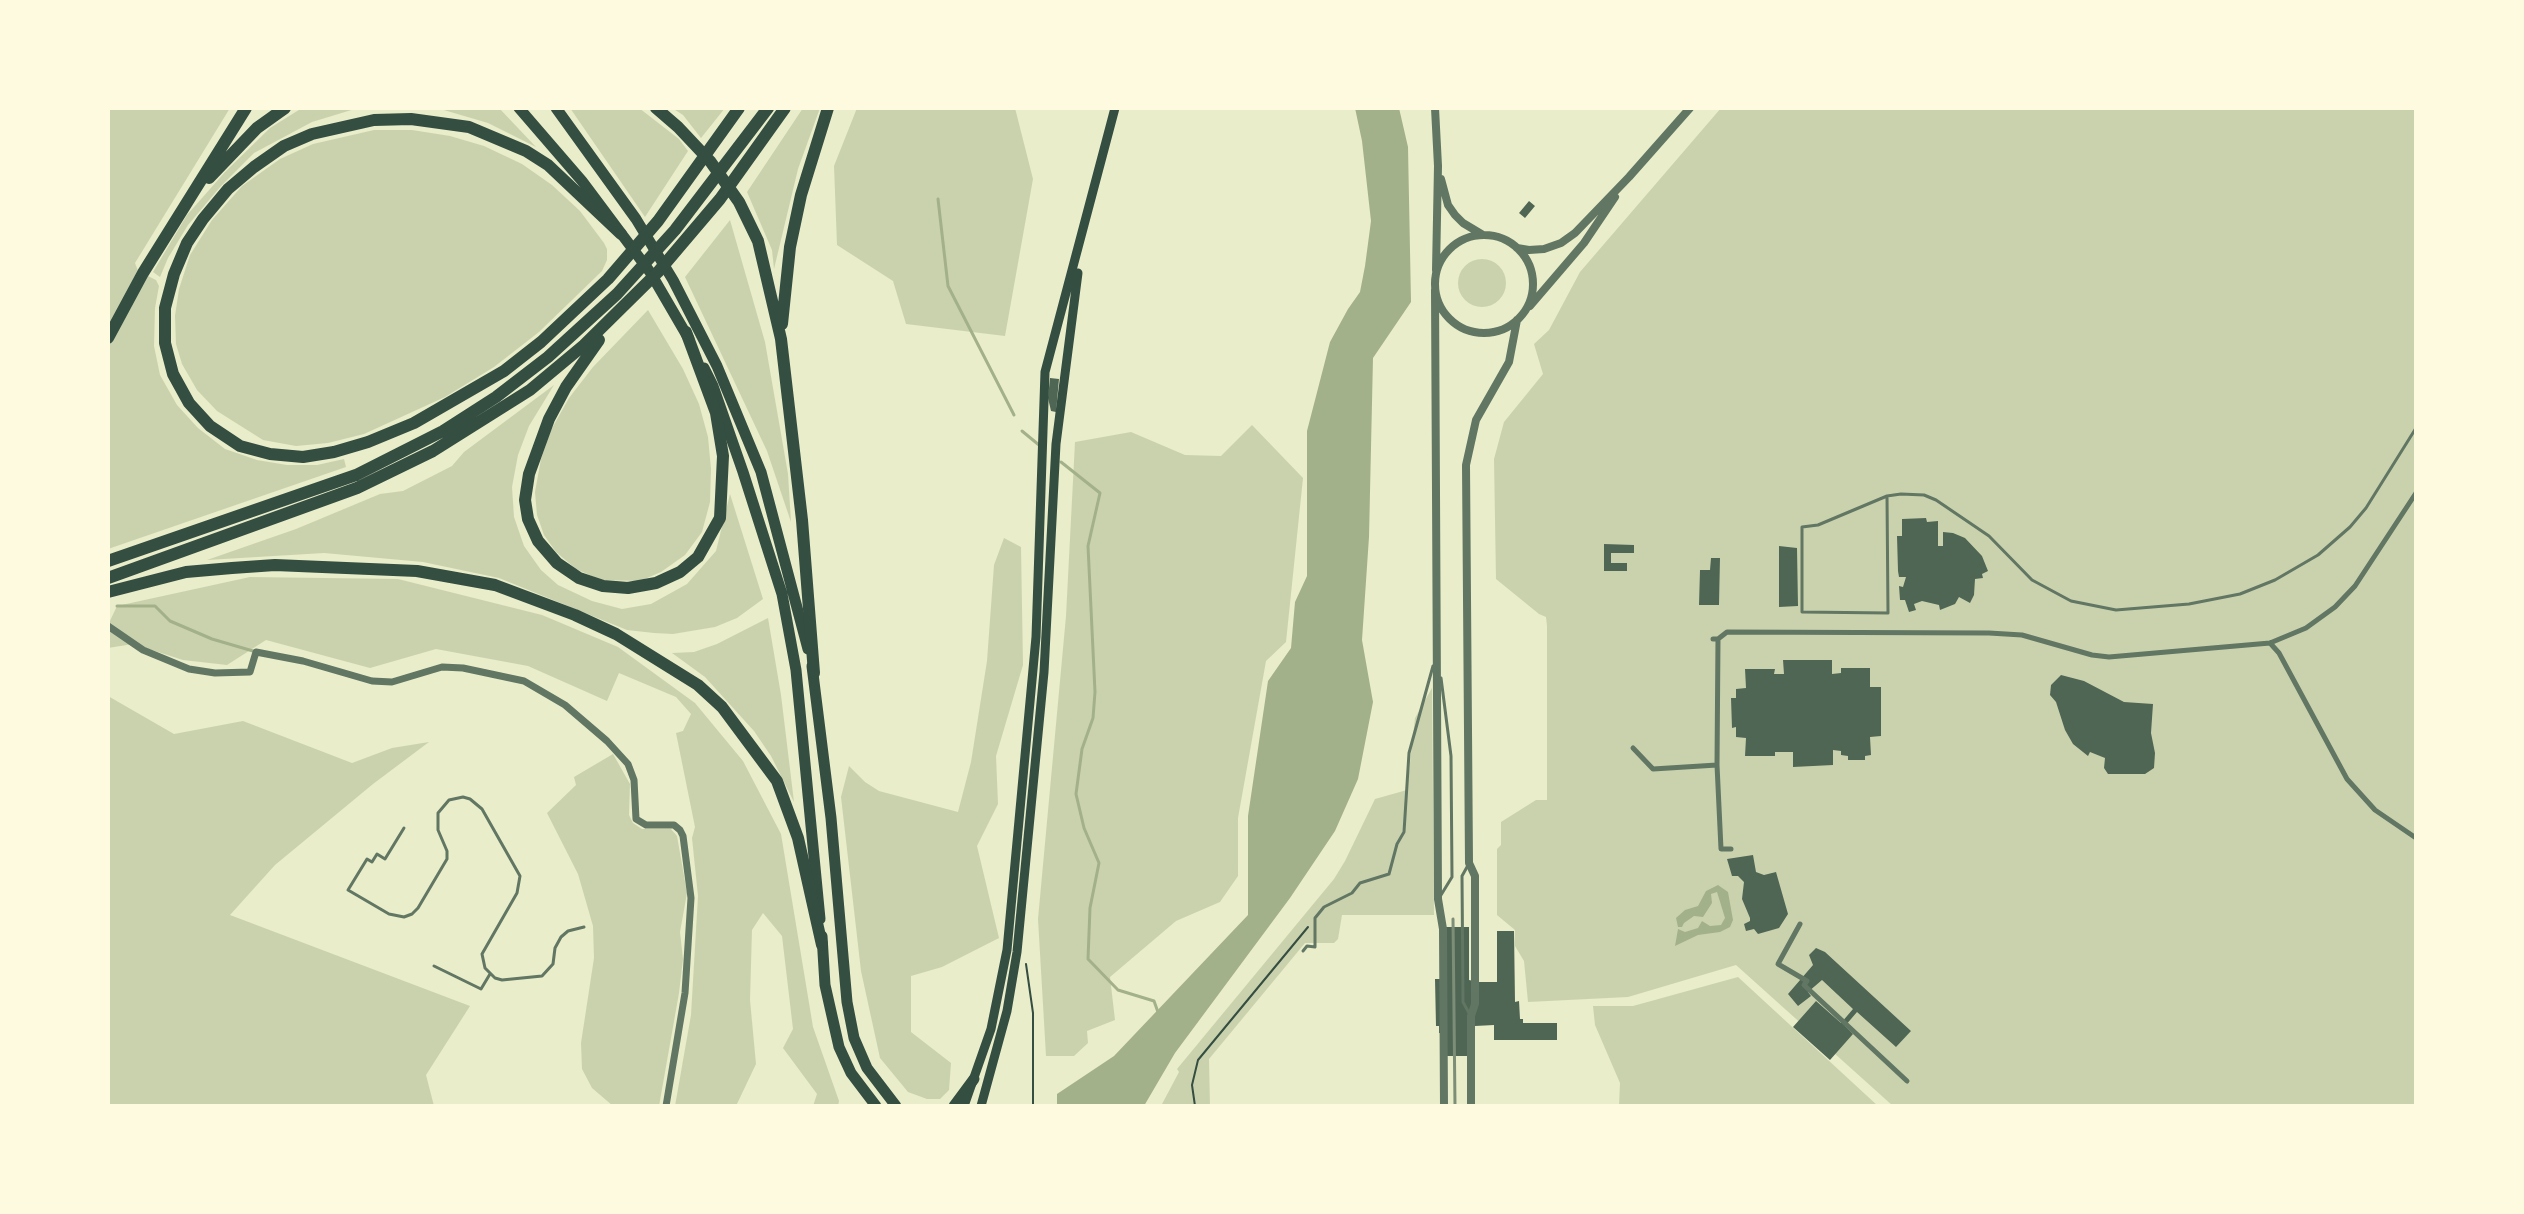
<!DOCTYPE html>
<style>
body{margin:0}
#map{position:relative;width:2524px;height:1214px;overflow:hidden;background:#e9edc9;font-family:Raleway,sans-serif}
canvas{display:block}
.frame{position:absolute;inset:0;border:110px solid #fefae0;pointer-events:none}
</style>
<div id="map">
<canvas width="2524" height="1214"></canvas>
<div class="frame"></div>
</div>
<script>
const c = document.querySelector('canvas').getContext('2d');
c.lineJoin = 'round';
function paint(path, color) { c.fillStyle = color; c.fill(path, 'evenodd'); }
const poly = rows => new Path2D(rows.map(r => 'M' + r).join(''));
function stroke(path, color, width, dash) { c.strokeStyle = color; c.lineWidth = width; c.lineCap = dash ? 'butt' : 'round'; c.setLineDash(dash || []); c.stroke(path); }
const green = poly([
 [108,108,230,108,135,263,138,271,156,280,159,286,155,308,154,346,160,375,177,405,198,428,225,449,257,460,287,465,317,465,344,459,346,467,108,549],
 [302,108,358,108,312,122,254,153,221,186,188,225,168,258,160,277,153,272,187,215,225,172,270,128],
 [437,108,499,108,536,147,488,123],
 [570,108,639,108,679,139,688,151,645,217],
 [672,108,725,108,701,138,683,115],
 [803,108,820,108,798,169,774,269,772,250,747,192],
 [857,108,1015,108,1033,179,1005,336,906,324,893,281,837,245,834,166],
 [1721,108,2416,108,2416,1106,1893,1106,1736,965,1628,997,1528,1002,1524,961,1515,946,1515,930,1497,915,1497,849,1501,845,1501,822,1536,800,1547,800,1547,626,1546,617,1539,614,1496,579,1494,459,1504,422,1543,374,1534,344,1549,330,1580,272],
 [374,130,412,130,450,136,484,146,522,164,552,185,580,211,604,243,607,249,607,260,602,271,539,332,494,367,445,397,364,434,328,443,296,446,263,440,217,411,197,390,182,364,176,344,175,316,179,289,190,255,212,220,242,186,280,159,313,144],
 [730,220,765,342,788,474,791,522,767,451,685,277],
 '1458 283a24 24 0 1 1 48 0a24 24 0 1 1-48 0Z',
 [648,310,683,369,699,404,708,437,711,469,710,502,702,532,685,555,661,572,640,581,601,580,576,569,556,552,544,535,537,515,535,492,541,459,551,430,569,398,593,367],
 [554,385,529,426,518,455,512,487,514,517,524,546,541,570,558,585,592,601,622,609,651,604,687,584,716,551,730,494,763,599,737,618,715,627,673,634,654,633,627,630,499,578,423,562,324,553,207,560,296,529,380,494,403,491,452,466,464,452],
 [1252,425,1303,478,1286,642,1266,661,1238,818,1238,876,1220,902,1176,921,1110,977,1115,1020,1087,1031,1088,1043,1074,1056,1046,1056,1038,919,1066,616,1075,442,1131,432,1185,455,1221,456],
 [1004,538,1021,547,1023,665,996,756,998,804,977,846,999,938,942,967,911,976,911,1032,951,1063,949,1090,940,1099,927,1099,908,1092,880,1058,861,971,841,797,849,766,865,782,879,791,958,812,971,762,987,661,994,565],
 [250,577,398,579,542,615,618,647,695,703,743,761,781,834,813,1027,839,1101,838,1106,813,1106,817,1094,783,1048,793,1029,782,936,763,913,752,930,750,1000,756,1064,736,1106,675,1106,691,1015,698,896,692,838,695,827,676,733,683,731,691,714,676,697,619,673,607,701,528,666,436,649,370,668,266,640,227,665,183,660,133,644,108,648,108,625,117,606],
 [768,618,781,695,794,802,771,756,754,731,705,677,672,653,694,652,717,644],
 [1432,688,1434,915,1342,915,1338,939,1334,943,1305,943,1209,1059,1210,1106,1161,1106,1179,1072,1177,1069,1334,879,1345,861,1375,799,1407,790,1415,718],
 [108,696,174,734,243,721,352,763,392,748,429,742,373,784,275,865,230,915,470,1006,426,1075,434,1106,108,1106],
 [613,754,630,784,629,815,633,823,642,829,671,829,677,836,687,893,680,932,683,959,679,993,659,1106,613,1106,592,1088,582,1069,581,1043,594,958,593,926,578,874,547,813,576,785,574,777],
 [1738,977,1878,1106,1619,1106,1620,1083,1595,1025,1593,1006,1633,1006]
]);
const water = poly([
 [1355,108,1399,108,1408,147,1411,302,1373,358,1369,537,1362,640,1373,702,1358,779,1335,831,1290,898,1175,1053,1144,1106,1057,1106,1057,1094,1114,1056,1248,915,1248,816,1268,681,1291,648,1295,602,1307,576,1307,431,1330,342,1348,309,1360,292,1365,266,1371,221,1362,141],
 [1718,885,1728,892,1733,920,1730,927,1720,932,1698,935,1675,946,1678,929,1685,932,1698,928,1702,921,1710,926,1721,925,1725,918,1717,892,1711,894,1712,903,1703,917,1694,916,1684,923,1682,927,1678,927,1676,918,1685,910,1698,906,1706,891]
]);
const stream = poly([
 [938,199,948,286,1014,415],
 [1022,431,1039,445],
 [1061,462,1100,493,1088,546,1095,692,1093,718,1082,749,1076,794,1084,828,1099,863,1090,908,1088,959,1118,990,1154,1001,1159,1015],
 [117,606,155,606,170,621,212,639,253,651]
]);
const building = poly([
 [1529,201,1535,206,1525,218,1519,213],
 [1050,378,1059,379,1056,412,1051,411,1048,398],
 [1926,518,1927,522,1938,521,1938,546,1943,546,1943,532,1953,533,1965,538,1982,556,1988,571,1982,574,1983,578,1975,579,1974,595,1970,603,1959,597,1955,604,1940,610,1939,605,1922,601,1914,604,1916,610,1909,612,1905,600,1900,600,1899,586,1903,587,1906,577,1899,577,1898,571,1897,536,1902,536,1902,519],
 [1604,544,1634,545,1634,553,1611,553,1611,563,1627,563,1627,571,1604,571],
 [1779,546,1797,548,1798,606,1779,607],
 [1711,558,1720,558,1719,605,1699,605,1700,570,1710,570],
 [1783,660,1832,660,1832,674,1841,673,1841,668,1870,668,1870,687,1881,687,1881,736,1870,737,1871,755,1865,756,1865,760,1848,760,1848,756,1841,755,1841,751,1833,750,1833,765,1793,767,1793,752,1775,752,1775,756,1745,756,1746,738,1736,737,1736,727,1732,728,1731,698,1736,698,1736,689,1746,688,1745,669,1775,669,1774,674,1784,674],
 [2061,675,2084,681,2124,702,2153,704,2151,733,2155,753,2154,768,2145,774,2108,774,2104,768,2105,758,2090,752,2088,756,2073,744,2065,730,2056,702,2050,695,2051,685],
 [1753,855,1756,872,1764,875,1776,872,1788,914,1779,928,1758,934,1754,929,1746,931,1744,924,1750,921,1750,918,1742,899,1744,882,1738,876,1732,876,1727,859],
 [1445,927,1469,927,1469,980,1478,982,1497,982,1497,931,1514,931,1515,1002,1519,1001,1520,1019,1523,1019,1523,1023,1557,1023,1557,1040,1494,1040,1494,1025,1475,1026,1475,1032,1469,1033,1469,1056,1446,1056,1445,1033,1439,1033,1439,1026,1436,1026,1435,979,1445,979],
 [1816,948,1825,952,1911,1031,1896,1047,1857,1012,1845,1026,1853,1034,1830,1060,1793,1027,1816,1001,1841,1023,1853,1009,1822,980,1808,992,1811,996,1798,1006,1788,994,1813,965,1809,955]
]);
const path = poly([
 [1026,964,1033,1013,1033,1106],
 [1195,1106,1192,1085,1198,1060,1308,927]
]);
const service = poly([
 [1887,496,1888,613,1802,612,1802,527,1818,525,1887,496,1901,494,1924,495,1936,500,1989,536,2032,580,2071,601,2116,610,2189,604,2240,594,2275,580,2318,555,2350,527,2366,508,2416,428],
 [1441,678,1451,756,1452,877,1441,895],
 [404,828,385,859,377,854,372,862,367,859,348,890,389,914,404,917,412,914,418,908,447,859,447,851,438,830,438,813,449,800,463,797,470,799,482,809,520,876,517,893,482,954,485,968,495,978,502,980,542,976,553,964,555,948,561,937,568,931,584,927],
 [1467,867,1462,876,1463,1002,1469,1013],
 [1303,951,1307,946,1315,947,1315,918,1324,907,1352,893,1360,883,1389,874,1397,844,1404,832,1409,753,1433,666],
 [434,966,481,989,490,974]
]);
const pedestrian = poly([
 [1713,639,1718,639,1727,632,1989,633,2022,635,2092,655,2109,657,2270,643,2306,628,2335,607,2355,586,2416,493],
 [1718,639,1717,765,1721,849,1731,849],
 [2270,643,2279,653,2347,779,2375,810,2416,838],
 [1633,748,1653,769,1717,765],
 [1800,924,1778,964,1807,981,1804,985,1907,1081]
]);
const minor = poly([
 [108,626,143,650,189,669,215,673,250,672,256,652,303,661,372,681,392,682,442,667,463,668,524,681,565,705,607,741,628,764,634,780,636,819,646,825,674,825,680,830,683,836,691,898,685,993,666,1106]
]);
const tertiary = poly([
 [1435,108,1438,166,1436,270],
 [1441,179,1448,205,1455,215,1463,223,1483,235],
 '1435 284a49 49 0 1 1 98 0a49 49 0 1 1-98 0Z',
 [1517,248,1529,250,1544,249,1561,243,1575,233,1629,177,1690,108],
 [1435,290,1438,899,1443,929,1444,1106],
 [1530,306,1584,243,1615,197],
 [1471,1106,1471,1016,1475,1004,1475,876,1469,863,1466,465,1476,420,1509,362,1517,320]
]);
const secondary = poly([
 [964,1106,991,1029,1007,950,1036,637,1045,372,1115,108],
 [981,1106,1007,1011,1017,952,1044,672,1056,444,1078,273]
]);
const trunk = poly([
 [519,108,582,181,650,272,689,339],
 [556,108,636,219,673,280,717,366,761,472,808,649],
 [704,368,713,386,743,472,782,594,796,670,820,919],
 [812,666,831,818,847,1002,854,1038,867,1068,896,1106],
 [822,936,825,985,839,1047,851,1073,876,1106],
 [954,1106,974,1079]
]);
const motorway = poly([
 [656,108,678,127,710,161,739,202,758,241,781,339,802,520,814,673],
 [209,178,257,128,285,108],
 [621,234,548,165,526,151,469,127,411,119,374,120,312,134,284,146,254,167,228,189,203,219,187,243,174,274,165,308,165,343,173,374,189,403,210,426,240,446,270,454,303,457,334,452,368,442,414,423,504,371,541,342,608,279,658,221,739,108],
 [782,324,790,247,801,195,828,108],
 [108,338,143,273,246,108],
 [599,340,566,387,549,419,529,474,525,500,528,519,538,541,557,563,579,578,603,586,628,588,656,583,680,572,698,557,720,518,723,456,716,413,686,332],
 [108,561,356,475,443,431,496,397,548,357,617,294,675,230,768,108],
 [108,578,357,488,433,451,530,390,584,345,658,272,720,199,785,108],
 [108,592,186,572,232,568,275,565,417,571,495,585,575,615,616,634,698,685,722,707,777,781,798,838,822,945]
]);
const rail = poly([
 [1453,919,1455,1106]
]);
paint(green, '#cad2ad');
paint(water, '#a3b18a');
stroke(stream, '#a3b18a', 3);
paint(building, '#4f6655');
stroke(path, '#344e41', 2);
stroke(service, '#617663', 3);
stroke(pedestrian, '#617663', 5);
stroke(minor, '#617663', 7);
stroke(tertiary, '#617663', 8);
stroke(secondary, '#344e41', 9);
stroke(trunk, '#344e41', 11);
stroke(motorway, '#344e41', 12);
stroke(rail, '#7c8e77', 3);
</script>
